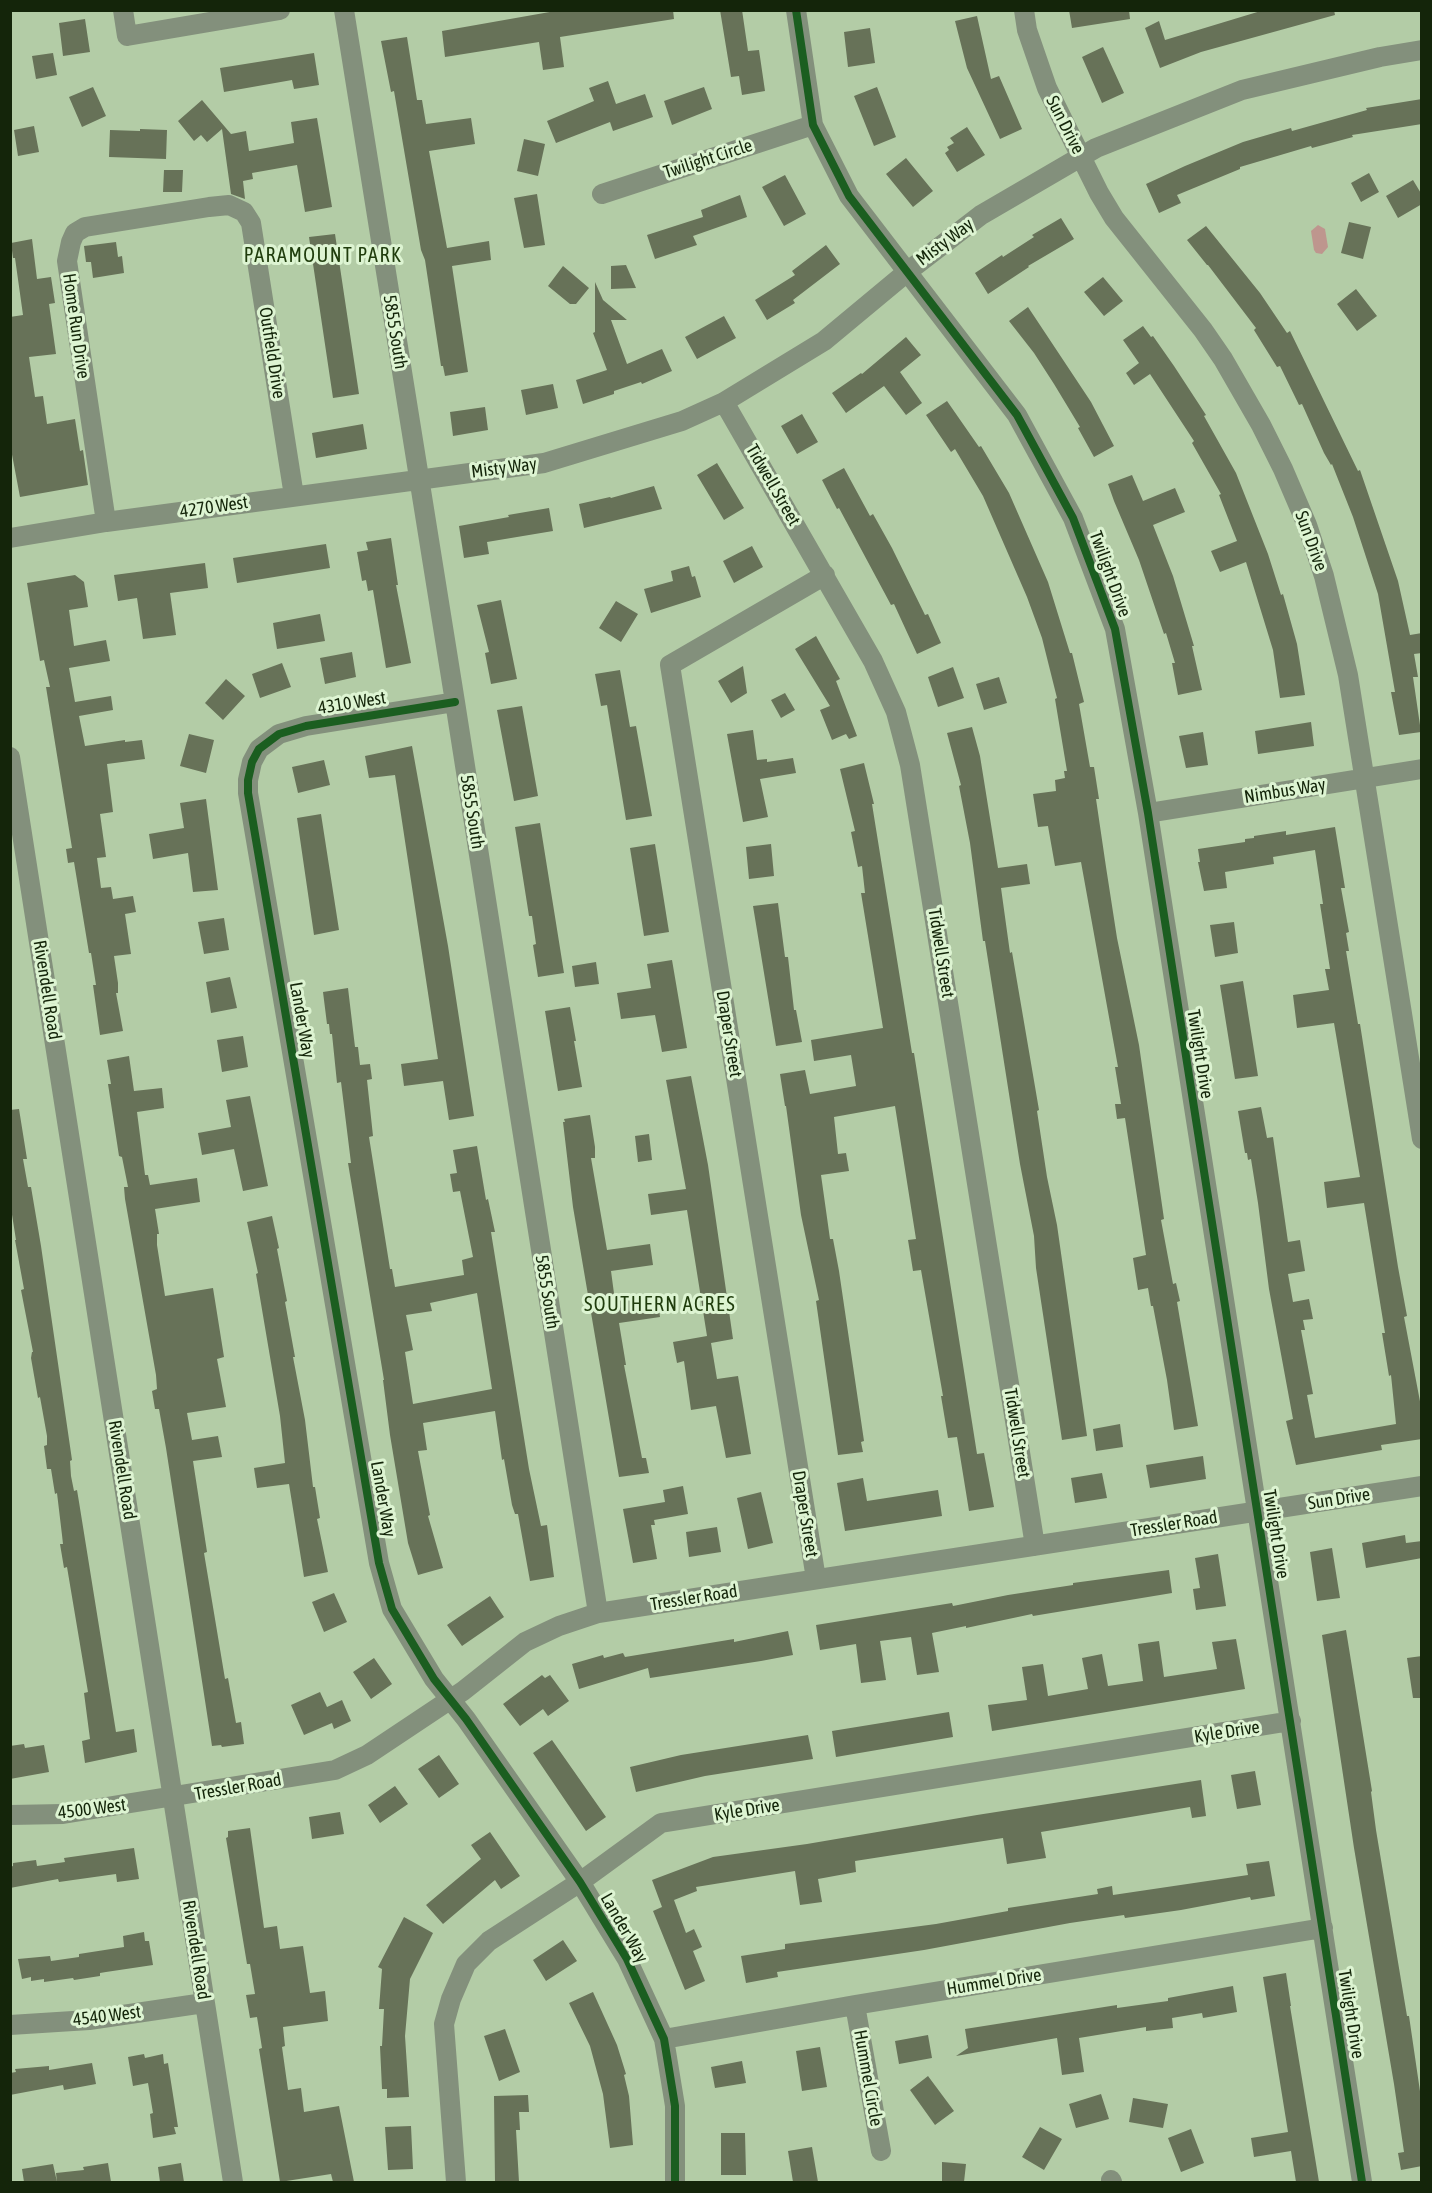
<!DOCTYPE html>
<style>
body{margin:0}
#map{position:relative;width:1432px;height:2193px;overflow:hidden;background:#b3cca6;font-family:"Asap Condensed",sans-serif}
canvas{display:block}
.frame{position:absolute;inset:0;border:12px solid #14250a;pointer-events:none}
</style>
<div id="map">
<canvas width="1432" height="2193"></canvas>
<div class="frame"></div>
</div>
<script>
const c = document.querySelector('canvas').getContext('2d');
c.lineJoin = 'round';
function paint(path, color) { c.fillStyle = color; c.fill(path, 'evenodd'); }
const poly = rows => new Path2D(rows.map(r => 'M' + r).join(''));
function stroke(path, color, width, dash) { c.strokeStyle = color; c.lineWidth = width; c.lineCap = dash ? 'butt' : 'round'; c.setLineDash(dash || []); c.stroke(path); }
function drawText(font, color, halo, rows, align = 'center') {
  c.font = font + ' "Asap Condensed",sans-serif'; c.lineWidth = 6; c.setLineDash([]); c.textBaseline = 'middle'; c.strokeStyle = halo; c.fillStyle = color; for (const [text, x, y, turn = 0] of rows) {
    c.save(); c.translate(x, y); c.rotate((+turn || 0) * Math.PI / 180); c.textAlign = isNaN(turn) ? turn : align; if (halo) c.strokeText(text, 0, 0); c.fillText(text, 0, 0); c.restore();
  }
}
const water = poly([
 [1318,225,1325,229,1328,247,1322,254,1316,253,1314,250,1311,231]
]);
const building = poly([
 [561,10,673,10,674,19,560,37,564,67,543,70,539,42,445,57,442,31],
 [720,10,742,10,748,51,759,50,765,91,742,95,739,76,731,77],
 [1069,10,1129,10,1130,19,1072,28],
 [1264,10,1334,10,1335,15,1201,52,1160,68,1145,28,1159,21,1165,40],
 [977,16,991,79,999,76,1022,129,1000,139,967,68,955,21],
 [85,19,90,52,63,56,59,23],
 [870,28,875,63,848,67,844,32],
 [407,37,417,100,422,100,426,124,471,118,475,144,429,151,447,248,489,241,491,260,452,266,468,372,445,376,443,366,441,366,425,260,421,250,394,91,391,92,381,41],
 [1103,47,1124,93,1102,103,1082,57],
 [53,53,57,75,36,79,32,56],
 [314,53,319,85,294,89,292,80,224,92,220,68],
 [608,81,616,104,645,94,653,117,613,131,610,122,556,143,547,121,594,101,589,88],
 [93,87,106,116,82,127,69,97],
 [704,87,712,109,672,125,664,101],
 [877,87,896,137,874,146,854,96],
 [1422,99,1422,124,1352,135,1353,137,1312,148,1311,146,1240,167,1240,169,1177,195,1181,203,1159,213,1146,184,1185,166,1243,142,1291,128,1292,131,1367,110,1366,108],
 [202,100,231,134,246,131,249,151,294,143,291,122,317,118,332,207,305,212,297,165,252,173,253,179,243,181,245,199,231,194,222,129,207,142,201,135,194,141,178,121],
 [34,126,39,152,18,156,14,130],
 [967,127,985,155,957,172,945,153,949,150,947,147,954,143,950,138],
 [140,129,167,130,166,159,109,157,110,130,140,131],
 [524,139,545,144,538,176,517,171],
 [906,158,933,191,913,207,886,174],
 [164,170,183,170,182,192,163,192],
 [1369,173,1379,192,1361,202,1351,183],
 [785,175,806,214,784,226,762,187],
 [1413,180,1422,195,1422,204,1398,218,1386,196],
 [537,194,545,245,524,248,514,198],
 [740,195,747,217,693,236,697,245,655,259,647,235,703,217,701,210],
 [1061,218,1074,239,1028,266,1029,267,988,294,975,273,1002,255,1003,257,1034,237,1032,235],
 [1349,222,1371,227,1363,259,1341,253],
 [1206,226,1260,293,1287,333,1290,331,1358,471,1360,470,1398,581,1410,635,1422,633,1422,653,1414,654,1418,677,1413,677,1421,732,1399,735,1391,692,1395,692,1378,594,1353,517,1332,464,1331,465,1324,453,1302,404,1299,405,1280,366,1277,367,1254,330,1256,328,1208,265,1207,265,1187,240],
 [335,234,359,394,333,398,309,237],
 [32,239,37,279,51,277,55,303,49,304,56,354,29,357,35,397,43,396,47,424,75,419,80,451,83,450,88,485,20,497,10,444,10,317,23,315,15,258,13,258,11,243],
 [116,242,118,257,122,256,124,273,93,278,91,262,86,262,84,246],
 [826,245,840,264,793,300,795,303,767,320,755,300,795,275,792,271],
 [626,265,636,288,611,289,611,266],
 [563,266,589,288,576,304,570,304,548,286],
 [1103,277,1123,301,1104,316,1084,292],
 [595,282,603,300,627,320,611,320,627,364,662,349,672,371,642,384,641,382,614,391,614,394,583,404,576,380,607,370,593,333,595,332],
 [1356,289,1377,316,1357,331,1337,304],
 [1028,307,1091,402,1114,446,1094,457,1078,428,1080,427,1054,384,1034,353,1009,321],
 [724,316,736,338,697,359,685,337],
 [1143,326,1151,337,1153,336,1174,366,1206,415,1204,416,1236,473,1268,554,1281,595,1283,594,1297,644,1305,695,1280,698,1273,650,1246,562,1220,572,1211,551,1237,541,1219,495,1221,494,1192,443,1194,441,1150,374,1134,385,1126,373,1139,363,1123,340],
 [906,337,921,355,900,372,922,403,906,415,884,386,846,413,832,393,861,373,862,374],
 [553,384,558,408,526,415,521,390],
 [947,401,979,447,981,446,1009,493,1048,582,1070,653,1072,653,1084,702,1079,704,1090,767,1094,767,1099,799,1096,799,1106,867,1117,938,1139,1045,1164,1219,1161,1220,1173,1284,1176,1283,1180,1301,1177,1302,1198,1426,1174,1430,1167,1380,1153,1306,1151,1306,1148,1288,1138,1290,1133,1258,1146,1255,1125,1118,1117,1119,1115,1104,1121,1104,1115,1067,1118,1067,1081,862,1055,866,1048,826,1038,827,1033,794,1056,791,1055,780,1065,778,1064,771,1067,771,1055,699,1057,698,1042,638,1027,597,983,496,955,449,951,452,926,415],
 [485,407,488,430,453,436,450,412],
 [802,414,818,442,797,454,781,426],
 [363,424,367,449,316,458,312,433],
 [717,463,744,508,724,520,697,475],
 [844,468,870,516,873,514,892,548,925,615,928,614,941,643,917,654,894,604,891,605,839,508,837,509,822,480],
 [1132,475,1143,501,1175,488,1185,512,1153,525,1173,576,1194,646,1192,646,1202,690,1178,695,1172,663,1175,663,1166,633,1164,634,1139,560,1114,501,1108,484],
 [654,486,662,509,584,528,579,504,610,497,611,498],
 [549,508,553,531,487,542,489,554,464,558,459,526,509,517,508,515],
 [391,538,398,585,396,585,411,663,386,668,373,590,368,591,366,580,362,581,357,552,368,550,366,542],
 [326,544,330,568,237,583,233,558],
 [752,546,763,567,734,583,723,561],
 [205,563,208,588,170,593,176,635,143,639,137,598,118,601,114,575],
 [689,566,692,577,695,576,701,597,651,613,644,589,673,581,671,571],
 [75,575,84,582,88,607,69,610,74,646,106,640,110,661,69,668,75,702,111,696,113,710,79,716,85,746,125,740,125,742,142,740,145,759,107,764,113,812,100,814,106,857,97,858,101,888,111,887,113,899,133,896,136,912,125,914,131,954,114,956,118,983,118,993,116,993,123,1031,100,1035,93,985,96,985,91,953,89,953,74,862,68,863,66,849,72,848,46,687,50,687,44,660,40,661,27,583],
 [501,600,517,679,491,684,485,653,489,652,477,605],
 [616,601,638,614,621,642,599,628],
 [320,614,325,641,277,649,273,623],
 [816,636,840,679,836,681,857,736,849,739,846,734,832,740,820,710,830,706,795,649],
 [352,652,356,677,325,684,320,658],
 [282,663,291,687,260,698,252,674],
 [743,666,747,693,731,703,718,681],
 [953,667,964,698,938,707,928,677],
 [620,670,630,727,636,726,652,816,626,820,607,705,601,706,595,674],
 [999,677,1007,703,984,710,976,684],
 [226,679,245,696,223,720,205,703],
 [785,693,795,710,781,718,771,700],
 [522,706,538,796,514,801,497,710],
 [1311,722,1314,746,1258,754,1255,731],
 [972,727,980,756,998,868,1027,864,1030,884,1001,888,1010,953,1012,952,1039,1110,1037,1111,1047,1177,1057,1225,1087,1436,1062,1440,1036,1268,1034,1236,1020,1164,985,941,983,941,970,843,959,786,961,785,947,733],
 [753,730,757,760,767,759,767,762,793,758,796,773,760,779,768,817,743,822,727,734],
 [1203,732,1208,765,1186,768,1179,736],
 [189,734,214,740,206,773,180,766],
 [412,746,448,946,474,1116,449,1120,443,1081,404,1086,401,1064,438,1059,395,775,369,778,365,756],
 [324,760,330,785,298,793,292,767],
 [864,763,874,804,872,804,912,1053,914,1053,977,1454,984,1453,994,1507,969,1511,957,1437,948,1438,941,1396,943,1396,921,1270,913,1271,908,1240,916,1239,895,1106,834,1117,838,1154,846,1153,849,1171,821,1175,830,1239,833,1239,839,1271,864,1441,861,1442,863,1452,838,1455,816,1301,819,1300,801,1215,786,1106,785,1106,780,1074,805,1070,810,1094,856,1086,851,1055,814,1061,811,1040,883,1028,861,893,865,893,862,866,858,867,851,832,855,831,840,769],
 [206,799,218,890,193,892,188,853,153,859,149,834,184,828,180,803],
 [321,814,339,930,314,935,297,818],
 [540,823,564,973,538,977,533,945,536,944,532,916,529,916,515,827],
 [1335,827,1345,888,1341,888,1349,932,1346,933,1349,951,1346,951,1358,1024,1360,1024,1398,1267,1407,1316,1404,1317,1422,1412,1422,1439,1381,1445,1382,1450,1296,1465,1286,1421,1293,1419,1269,1289,1258,1203,1251,1159,1248,1160,1247,1153,1245,1153,1238,1111,1261,1107,1267,1138,1273,1137,1288,1242,1300,1240,1305,1271,1288,1274,1293,1302,1309,1299,1313,1319,1303,1320,1305,1330,1301,1330,1313,1394,1307,1395,1315,1438,1396,1424,1391,1375,1389,1376,1382,1333,1385,1333,1364,1203,1327,1208,1324,1182,1360,1177,1334,1023,1297,1028,1293,995,1329,990,1325,969,1330,969,1320,904,1323,904,1315,850,1273,857,1274,864,1225,872,1227,888,1204,891,1198,862,1200,862,1198,849,1245,842,1245,839,1254,838,1254,836,1286,831,1286,835],
 [655,844,669,932,644,936,630,848],
 [771,844,774,876,749,879,746,847],
 [778,903,785,957,788,957,794,1010,796,1010,802,1042,776,1046,753,906],
 [224,918,229,950,204,954,198,922],
 [1234,922,1238,953,1215,957,1210,925],
 [672,960,687,1048,662,1052,655,1015,621,1019,617,993,651,988,647,964],
 [596,962,599,984,575,987,572,966],
 [230,977,237,1008,211,1013,206,982],
 [1243,981,1258,1076,1235,1079,1220,985],
 [348,988,355,1047,358,1047,360,1065,370,1064,372,1079,367,1080,373,1136,369,1137,390,1269,392,1269,395,1287,464,1275,462,1260,473,1257,460,1191,453,1192,450,1174,457,1173,453,1150,477,1146,486,1200,488,1199,495,1232,491,1232,529,1469,541,1526,547,1525,554,1577,530,1581,518,1514,515,1514,512,1505,504,1459,502,1460,495,1411,423,1423,427,1450,418,1451,430,1515,428,1516,443,1568,418,1575,408,1543,390,1435,383,1380,384,1380,348,1163,351,1163,341,1082,337,1083,332,1034,330,1034,329,1024,327,1024,323,992],
 [477,1293,492,1389,413,1404,405,1352,413,1350,406,1315,432,1311,430,1303],
 [570,1007,576,1041,574,1041,582,1087,558,1091,545,1011],
 [243,1036,248,1067,222,1072,217,1040],
 [129,1056,134,1091,162,1088,164,1108,137,1112,145,1175,148,1175,150,1185,197,1178,200,1202,155,1209,159,1234,157,1234,157,1245,165,1296,213,1288,224,1357,217,1359,226,1407,187,1413,192,1440,218,1436,222,1457,193,1461,207,1552,204,1553,225,1679,228,1678,236,1723,241,1722,244,1744,222,1747,221,1745,212,1746,166,1448,159,1409,155,1409,152,1391,157,1389,156,1375,125,1199,124,1187,128,1187,122,1157,119,1156,108,1084,111,1084,107,1060],
 [691,1076,708,1165,733,1339,711,1343,717,1379,738,1376,751,1454,726,1458,716,1406,691,1410,684,1361,677,1363,673,1342,707,1336,687,1210,651,1215,648,1194,686,1189,666,1080],
 [250,1096,268,1186,243,1191,234,1149,202,1155,198,1133,231,1127,226,1100],
 [19,1109,27,1159,23,1159,28,1187,31,1187,41,1246,64,1405,72,1460,70,1461,71,1476,74,1491,77,1490,79,1502,116,1732,134,1729,137,1752,85,1763,82,1741,90,1739,84,1693,88,1692,67,1567,64,1568,60,1544,63,1544,62,1535,57,1493,55,1494,51,1469,47,1469,44,1446,47,1445,47,1436,40,1397,38,1398,31,1358,32,1352,33,1352,21,1290,24,1289,15,1240,16,1240,10,1202,10,1110],
 [590,1115,595,1147,595,1158,591,1158,607,1250,650,1244,653,1265,611,1271,615,1301,657,1295,660,1317,619,1323,626,1365,624,1365,642,1458,646,1458,649,1473,619,1477,573,1207,563,1122,565,1122,564,1119],
 [649,1134,652,1160,638,1162,635,1136],
 [272,1216,279,1248,277,1249,287,1301,285,1302,295,1357,293,1357,305,1420,313,1487,315,1487,320,1518,317,1519,328,1572,304,1577,289,1484,257,1488,254,1468,285,1463,280,1416,256,1274,258,1273,247,1222],
 [1120,1424,1123,1447,1096,1451,1093,1429],
 [1203,1456,1206,1479,1150,1488,1146,1465],
 [1102,1473,1107,1498,1075,1503,1071,1478],
 [863,1478,867,1501,938,1490,942,1516,845,1531,837,1483],
 [683,1486,688,1514,654,1520,655,1525,651,1525,657,1559,633,1563,623,1509,665,1502,663,1490],
 [761,1492,773,1543,748,1549,737,1498],
 [717,1527,721,1552,689,1557,686,1532],
 [1405,1535,1406,1543,1422,1541,1422,1558,1366,1568,1362,1543],
 [1332,1548,1340,1598,1317,1601,1310,1552],
 [1218,1554,1226,1606,1196,1610,1193,1589,1200,1588,1195,1558],
 [1169,1570,1172,1593,1033,1616,1032,1614,966,1628,966,1626,932,1633,939,1672,917,1675,911,1637,880,1641,886,1680,861,1683,856,1644,820,1650,816,1625,952,1603,953,1606,1008,1595,1073,1585,1073,1583],
 [334,1593,347,1622,324,1632,312,1602],
 [490,1596,504,1617,462,1646,447,1625],
 [1346,1630,1372,1791,1371,1792,1376,1830,1407,2016,1409,2016,1422,2105,1422,2166,1401,2170,1398,2153,1404,2152,1394,2084,1354,1848,1322,1635],
 [788,1631,793,1655,761,1661,650,1678,648,1668,579,1689,572,1664,603,1655,604,1658,623,1653,625,1657,734,1639,734,1642],
 [1236,1639,1245,1689,992,1731,988,1705,1027,1700,1022,1667,1043,1664,1048,1696,1088,1689,1082,1658,1102,1654,1108,1686,1143,1681,1138,1644,1159,1641,1164,1677,1217,1669,1212,1642],
 [1422,1656,1422,1698,1413,1698,1407,1658],
 [374,1658,392,1684,371,1699,353,1672],
 [542,1675,545,1678,550,1675,569,1701,548,1716,543,1709,520,1726,503,1704],
 [320,1692,327,1707,342,1700,351,1721,334,1729,332,1723,304,1735,291,1705],
 [949,1712,953,1737,836,1757,832,1731],
 [808,1735,813,1759,705,1776,636,1792,630,1767,681,1755],
 [552,1740,606,1817,586,1831,533,1753],
 [24,1744,25,1748,44,1745,49,1772,10,1779,10,1746],
 [439,1755,459,1784,439,1798,418,1769],
 [1255,1771,1261,1805,1237,1809,1231,1775],
 [1201,1780,1206,1816,1192,1818,1190,1807,1041,1832,1046,1858,1007,1864,1003,1838,855,1861,856,1872,818,1879,822,1902,800,1905,795,1871,696,1887,697,1891,674,1900,686,1933,694,1929,702,1947,693,1951,705,1981,685,1990,653,1911,662,1907,652,1880,713,1857,807,1844,977,1815],
 [395,1786,408,1804,380,1823,368,1805],
 [340,1812,344,1834,312,1839,309,1817],
 [250,1828,264,1928,277,1926,280,1949,303,1946,310,1993,325,1991,328,2021,283,2027,285,2046,282,2047,288,2090,301,2088,304,2112,339,2106,354,2182,333,2182,331,2174,280,2182,259,2049,262,2048,257,2017,250,2018,246,1995,255,1994,250,1964,247,1964,226,1838,228,1837,228,1831],
 [490,1832,520,1876,501,1889,495,1880,443,1924,426,1905,481,1859,471,1845],
 [134,1848,139,1879,117,1882,116,1874,73,1880,59,1882,58,1879,10,1888,10,1867,13,1866,13,1863,36,1860,37,1866,65,1862,64,1858],
 [1269,1861,1275,1896,1251,1900,1250,1897,1181,1910,1125,1918,1124,1915,1070,1923,924,1950,777,1972,778,1977,746,1983,741,1956,785,1949,785,1944,936,1924,1008,1911,1008,1908,1098,1894,1097,1889,1112,1886,1113,1895,1248,1875,1246,1864],
 [404,1917,433,1933,410,1979,405,2036,409,2097,387,2098,387,2089,382,2089,380,2046,382,2046,384,2009,379,2009,382,1969,378,1967],
 [144,1932,145,1941,149,1941,153,1965,106,1972,100,1973,100,1976,74,1980,73,1978,44,1982,44,1979,31,1981,31,1977,22,1979,18,1959,50,1956,51,1961,79,1957,79,1954,124,1947,123,1936],
 [563,1940,577,1961,546,1981,533,1960],
 [1286,1973,1291,2006,1290,2006,1319,2182,1296,2182,1291,2151,1254,2157,1251,2138,1288,2132,1263,1977],
 [1233,1986,1237,2012,1203,2018,1202,2013,1172,2018,1173,2028,1146,2031,1146,2027,1079,2038,1084,2072,1062,2075,1057,2038,956,2056,968,2048,965,2029,1117,2005,1117,2008,1168,2001,1168,1998],
 [593,1992,617,2045,626,2074,624,2075,629,2096,633,2145,610,2148,603,2094,590,2046,569,2003],
 [505,2029,520,2072,499,2081,484,2036],
 [928,2035,932,2058,899,2064,895,2041],
 [820,2047,827,2087,802,2091,796,2051],
 [144,2054,145,2058,163,2054,164,2064,168,2063,178,2127,174,2127,176,2134,153,2138,150,2114,153,2113,148,2083,133,2086,128,2057],
 [742,2061,746,2083,715,2088,711,2067],
 [92,2063,96,2084,64,2090,63,2085,10,2095,10,2073,16,2072,15,2069,49,2066,49,2070],
 [928,2076,954,2111,935,2125,910,2090],
 [1101,2094,1109,2119,1076,2128,1069,2104],
 [528,2095,529,2112,519,2112,520,2130,516,2130,519,2182,495,2182,494,2096],
 [1133,2098,1168,2104,1163,2128,1129,2122],
 [411,2126,413,2169,388,2170,385,2127],
 [1040,2127,1062,2139,1044,2170,1022,2157],
 [1191,2129,1204,2163,1181,2172,1168,2138],
 [721,2133,745,2133,746,2175,721,2175],
 [812,2147,818,2182,793,2182,788,2151],
 [942,2162,966,2164,964,2182,942,2182],
 [108,2163,111,2182,57,2182,56,2173,84,2170,83,2167],
 [181,2163,184,2182,160,2182,158,2167],
 [53,2164,57,2182,24,2182,22,2169]
]);
const minor = poly([
 [123,10,127,36,280,10],
 [344,10,455,702,598,1613],
 [796,10,813,125,849,196,1017,415,1073,518,1115,629,1148,813,1362,2182],
 [1024,10,1027,30,1047,88,1099,193,1114,218,1203,330,1223,359,1261,425,1283,469,1307,525,1324,576,1348,675,1422,1139],
 [602,194,813,125],
 [724,402,873,661,896,712,910,765,1035,1546],
 [106,522,67,261,71,242,75,233,85,227,209,207,229,205,244,212,251,223,294,496],
 [10,538,106,522,544,463,682,421,724,402,824,341,907,272,981,215,1096,148,1242,90,1380,57,1422,50],
 [455,702,306,726,279,734,259,749,252,762,248,780,248,793,379,1563,392,1609,434,1679,466,1719,580,1882,627,1959,664,2039,675,2106,675,2182],
 [10,757,233,2182],
 [1148,813,1422,769],
 [816,1579,670,665,825,575],
 [10,1815,63,1814,335,1770,367,1755,463,1691,525,1642,559,1626,598,1613,1422,1486],
 [855,2005,881,2151],
 [10,2025,89,2020,204,2003],
 [664,2039,855,2005,1323,1928],
 [1111,2180,1112,2182],
 [456,2182,444,2024,451,1999,466,1964,489,1941,580,1882,661,1823,1291,1721]
]);
const cycleway = poly([
 [796,10,813,125,849,196,1017,415,1073,518,1115,629,1148,813,1362,2182],
 [455,702,306,726,279,734,259,749,252,762,248,780,248,793,379,1563,392,1609,434,1679,466,1719,580,1882,627,1959,664,2039,675,2106,675,2182]
]);
const streetNames = [
 ["Sun Drive",1065,125,63],
 ["Twilight Circle",708,159,-18],
 ["Misty Way",945,242,-37],
 ["Home Run Drive",76,326,82],
 ["5855 South",395,332,81],
 ["Outfield Drive",272,353,81],
 ["Misty Way",504,468,-7],
 ["Tidwell Street",773,485,60],
 ["4270 West",214,507,-8],
 ["Sun Drive",1311,541,70],
 ["Twilight Drive",1110,574,70],
 ["4310 West",352,703,-9],
 ["Nimbus Way",1285,791,-9],
 ["5855 South",472,812,81],
 ["Tidwell Street",941,953,81],
 ["Rivendell Road",47,990,81],
 ["Lander Way",302,1020,80],
 ["Draper Street",729,1034,81],
 ["Twilight Drive",1200,1054,81],
 ["5855 South",547,1292,81],
 ["Tidwell Street",1017,1433,81],
 ["Rivendell Road",122,1470,81],
 ["Lander Way",383,1499,80],
 ["Sun Drive",1339,1499,-9],
 ["Draper Street",805,1514,81],
 ["Tressler Road",1174,1524,-9],
 ["Twilight Drive",1276,1534,81],
 ["Tressler Road",694,1598,-9],
 ["Kyle Drive",1227,1732,-9],
 ["Tressler Road",238,1787,-10],
 ["4500 West",92,1809,-7],
 ["Kyle Drive",747,1810,-9],
 ["Lander Way",624,1928,60],
 ["Rivendell Road",196,1950,81],
 ["Hummel Drive",994,1982,-9],
 ["Twilight Drive",1351,2014,81],
 ["4540 West",107,2016,-7],
 ["Hummel Circle",868,2078,80]
];
const neighbourhoodNames = [
 ["PARAMOUNT PARK",323,256],
 ["SOUTHERN ACRES",660,1305]
];
paint(water, '#be968e');
paint(building, '#677258');
stroke(minor, '#83907c', 20);
stroke(cycleway, '#1b5e20', 8);
drawText('18px', '#14250a', '#ddf4d2', streetNames);
c.letterSpacing = '1.5px';
drawText('20px', '#203d0d', '#ddf4d2', neighbourhoodNames);
c.letterSpacing = '0px';
</script>
